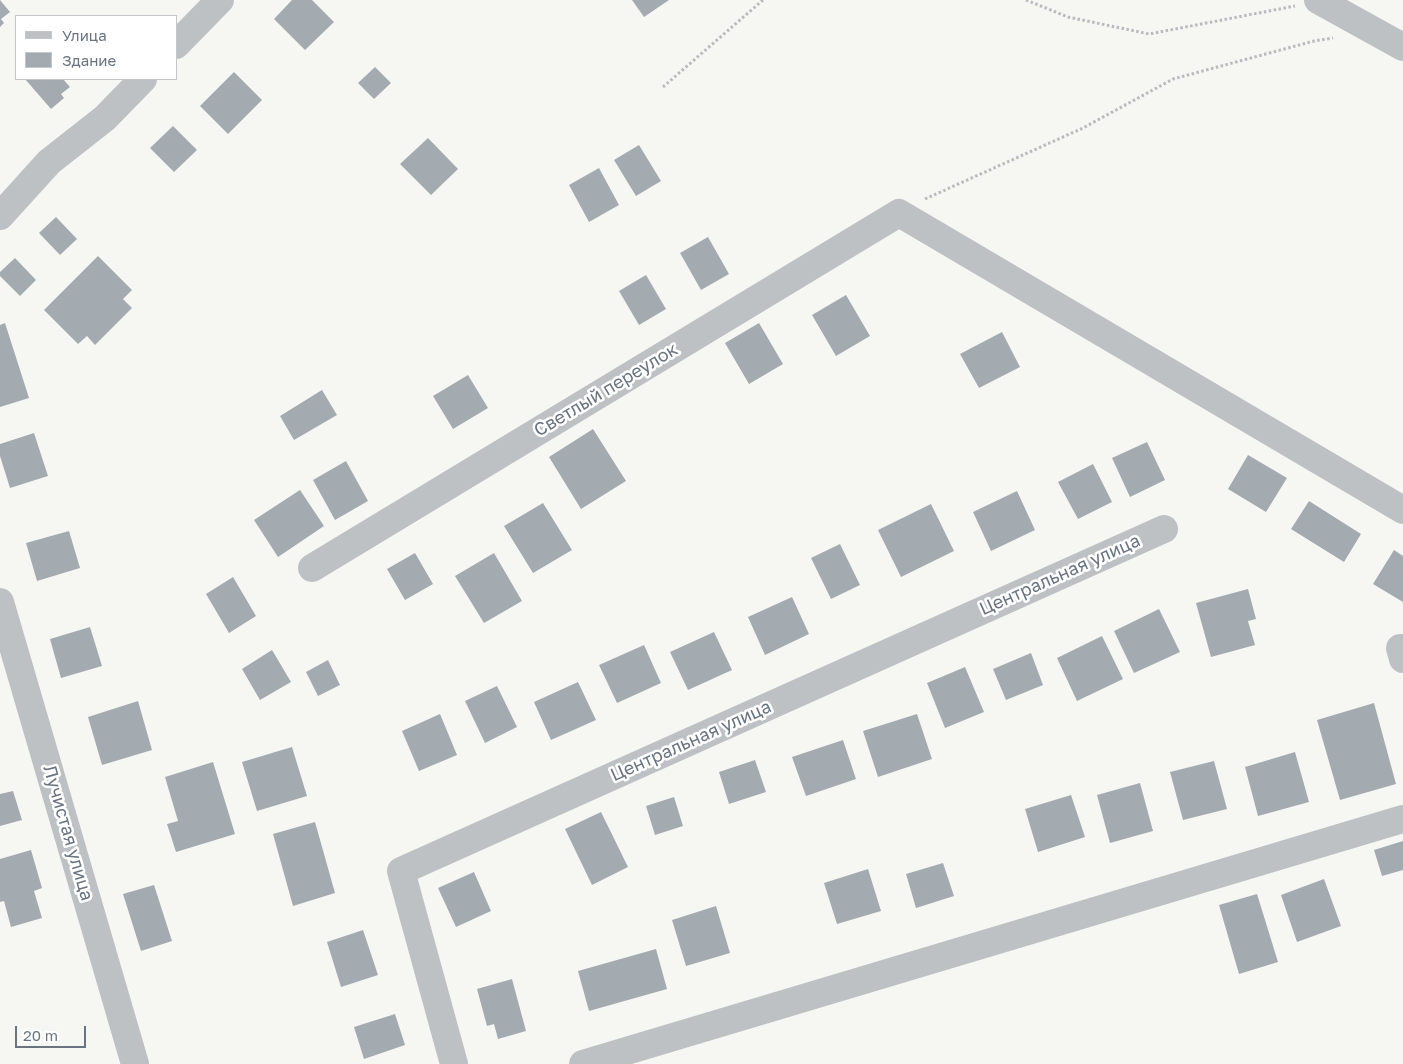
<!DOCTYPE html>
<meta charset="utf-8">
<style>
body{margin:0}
#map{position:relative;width:1403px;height:1064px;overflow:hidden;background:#f6f6f3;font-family:"Golos Text",sans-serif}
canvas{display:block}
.legend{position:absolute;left:15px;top:15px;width:162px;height:65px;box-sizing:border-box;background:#fff;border:1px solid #c3c7cc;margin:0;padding:6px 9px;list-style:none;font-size:15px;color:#697480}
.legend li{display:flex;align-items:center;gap:10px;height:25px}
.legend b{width:25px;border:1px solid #c3c7cc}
.scale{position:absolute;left:15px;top:1026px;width:71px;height:22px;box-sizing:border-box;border:2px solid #697480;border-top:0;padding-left:6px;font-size:15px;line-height:18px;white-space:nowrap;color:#697480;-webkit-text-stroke:4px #fff;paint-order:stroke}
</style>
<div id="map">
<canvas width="1403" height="1064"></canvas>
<ul class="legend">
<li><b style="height:6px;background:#bec1c4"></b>Улица</li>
<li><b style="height:14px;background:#a4abb0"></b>Здание</li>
</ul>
<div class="scale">20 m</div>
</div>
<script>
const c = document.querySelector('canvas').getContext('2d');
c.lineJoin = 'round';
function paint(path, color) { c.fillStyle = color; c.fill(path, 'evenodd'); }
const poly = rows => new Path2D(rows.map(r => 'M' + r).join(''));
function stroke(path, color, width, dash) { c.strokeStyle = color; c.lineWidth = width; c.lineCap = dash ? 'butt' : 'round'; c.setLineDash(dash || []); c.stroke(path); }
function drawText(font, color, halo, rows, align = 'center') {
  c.font = font + ' "Golos Text",sans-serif'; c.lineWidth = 5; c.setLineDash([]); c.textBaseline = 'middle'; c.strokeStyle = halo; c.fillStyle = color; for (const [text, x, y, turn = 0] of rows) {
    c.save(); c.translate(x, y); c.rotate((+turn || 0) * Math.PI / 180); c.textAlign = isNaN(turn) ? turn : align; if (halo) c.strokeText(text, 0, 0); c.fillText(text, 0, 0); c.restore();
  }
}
const building = poly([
 [0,0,10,12,1,19,4,23,0,27],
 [292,0,312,0,334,22,305,50,274,19],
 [632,0,669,0,644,17],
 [375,67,391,83,374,99,358,83],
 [234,72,262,100,228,134,200,106],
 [25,79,63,79,70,87,61,94,64,98,51,109],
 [173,126,197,150,174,172,150,148],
 [428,138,458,169,431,195,400,164],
 [639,145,661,181,636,196,614,160],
 [599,168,619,205,589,222,569,185],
 [56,217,77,239,60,255,39,233],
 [708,237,729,274,701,290,680,253],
 [98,256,132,290,123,299,132,308,95,345,87,336,78,344,44,310],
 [15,258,36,280,20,296,0,276,0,272],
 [646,275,666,309,639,325,619,291],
 [846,295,870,336,836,356,812,315],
 [5,323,29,398,0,407,0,325],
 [759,323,783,364,749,384,725,343],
 [1002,332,1020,367,979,388,960,354],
 [468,375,488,408,453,429,433,396],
 [322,390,337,415,294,440,280,416],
 [593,429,626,481,581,509,549,457],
 [34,433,48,476,10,488,0,456,0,444],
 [1147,442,1165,480,1130,497,1112,458],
 [1248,455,1287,478,1266,512,1228,489],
 [346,461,368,501,335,520,313,480],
 [1093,464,1112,502,1078,519,1058,482],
 [300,490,324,526,278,557,254,520],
 [1017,491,1035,530,991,551,973,512],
 [1309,501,1361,534,1344,562,1291,529],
 [543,503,572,550,533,573,504,526],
 [931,504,954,551,901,577,878,530],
 [69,531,80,568,37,581,26,543],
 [840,544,860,585,831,599,811,558],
 [1394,550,1403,556,1403,602,1373,584],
 [415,553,433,584,405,600,387,569],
 [494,553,522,601,484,623,455,576],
 [233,577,256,616,229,633,206,594],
 [1248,589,1256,619,1248,621,1255,645,1211,657,1196,603],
 [792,597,809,634,765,655,748,617],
 [1159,609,1180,652,1134,673,1114,631],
 [90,627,102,666,61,678,50,639],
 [714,632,732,670,688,690,670,652],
 [1102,636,1123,679,1077,701,1057,658],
 [644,645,661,683,617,703,599,665],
 [272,650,291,682,260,700,242,669],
 [1031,653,1043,685,1006,700,993,669],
 [328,660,340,685,318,696,306,672],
 [965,667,984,712,945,728,927,683],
 [578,682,596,720,551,740,534,702],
 [497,686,517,727,485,743,465,701],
 [138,701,152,750,102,765,88,717],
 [1374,703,1396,784,1340,800,1317,720],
 [440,714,457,755,419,771,402,731],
 [917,714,932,759,878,777,863,731],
 [843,740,856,779,806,796,792,757],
 [292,747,307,796,257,811,242,762],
 [1295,752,1309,802,1258,816,1245,767],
 [755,760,766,792,729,804,719,772],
 [1214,761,1227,809,1183,820,1170,772],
 [213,762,235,834,176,852,167,824,178,821,165,777],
 [1140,783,1153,831,1110,843,1097,795],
 [13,791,22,820,0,826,0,794],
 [1071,795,1085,837,1038,852,1025,809],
 [674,797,683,826,655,835,646,806],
 [601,812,628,867,592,885,565,829],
 [315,822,335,893,293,906,273,834],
 [1403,841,1403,870,1382,876,1374,850],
 [31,850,42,888,34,891,42,918,11,927,4,901,0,902,0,859],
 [943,863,954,896,916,908,906,874],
 [868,869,881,911,837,924,824,883],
 [474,872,491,911,456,927,438,888],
 [1324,879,1341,926,1297,942,1281,895],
 [154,885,172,941,141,951,123,894],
 [1257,894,1278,962,1239,974,1219,905],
 [716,906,730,953,686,966,672,920],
 [363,930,378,975,341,987,327,942],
 [656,949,667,989,589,1011,578,971],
 [512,979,526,1031,498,1039,494,1024,487,1026,477,989],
 [395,1014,405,1045,364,1059,354,1027]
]);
const path = poly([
 [1026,0,1068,17,1149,34,1295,6],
 [663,87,763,0],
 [925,199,1083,128,1173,79,1314,41,1333,38]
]);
const minor = poly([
 [1318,0,1403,47],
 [176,45,220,0],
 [0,216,49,162,105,118,143,79],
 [312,568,899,213,1403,510],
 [0,602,135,1064],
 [1400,648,1403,659],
 [454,1064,401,871,1164,529],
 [583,1064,1403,819]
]);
const streetNames = [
 ["Светлый переулок",606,390,-31],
 ["Центральная улица",1060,575,-24],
 ["Центральная улица",691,741,-24],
 ["Лучистая улица",68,833,74]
];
paint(building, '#a4abb0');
stroke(path, '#b8babd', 3, [2.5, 2.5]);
stroke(minor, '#bec1c4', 28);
drawText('18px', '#697480', '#fff', streetNames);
</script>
